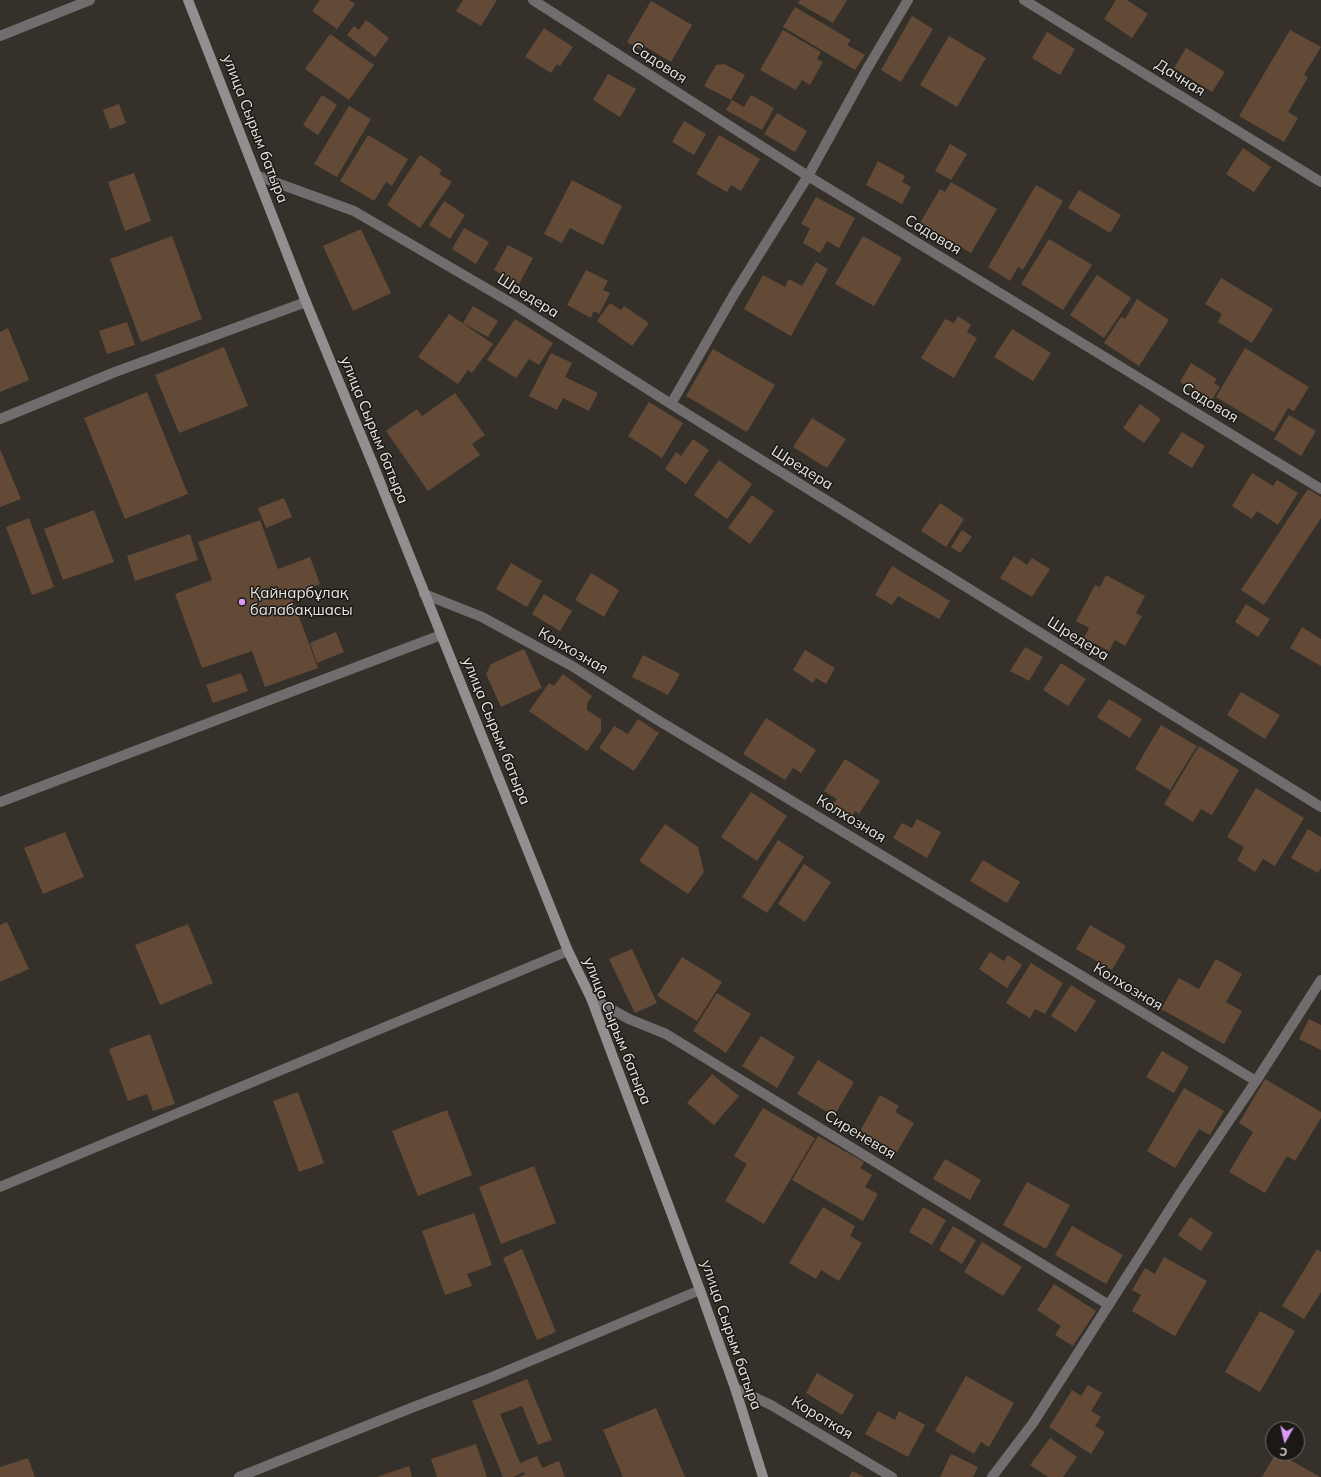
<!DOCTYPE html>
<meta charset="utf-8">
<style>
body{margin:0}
#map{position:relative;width:1321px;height:1477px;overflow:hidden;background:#35312a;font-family:Mulish,sans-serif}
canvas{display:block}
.north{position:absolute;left:1265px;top:1421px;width:40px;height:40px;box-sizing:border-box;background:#1b1916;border:1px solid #6d6b67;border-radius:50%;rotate:188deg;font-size:11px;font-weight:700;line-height:16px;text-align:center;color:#e8e5e1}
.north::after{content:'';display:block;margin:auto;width:14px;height:18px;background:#db99f5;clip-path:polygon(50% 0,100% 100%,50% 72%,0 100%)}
</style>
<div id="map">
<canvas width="1321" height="1477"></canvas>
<div class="north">С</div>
</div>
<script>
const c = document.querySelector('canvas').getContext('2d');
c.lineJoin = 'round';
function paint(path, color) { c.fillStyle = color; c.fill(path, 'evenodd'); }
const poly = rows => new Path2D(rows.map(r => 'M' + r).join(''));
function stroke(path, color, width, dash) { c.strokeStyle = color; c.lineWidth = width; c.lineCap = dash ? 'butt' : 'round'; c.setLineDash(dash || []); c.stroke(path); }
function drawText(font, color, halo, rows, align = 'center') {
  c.font = font + ' Mulish,sans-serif'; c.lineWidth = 3; c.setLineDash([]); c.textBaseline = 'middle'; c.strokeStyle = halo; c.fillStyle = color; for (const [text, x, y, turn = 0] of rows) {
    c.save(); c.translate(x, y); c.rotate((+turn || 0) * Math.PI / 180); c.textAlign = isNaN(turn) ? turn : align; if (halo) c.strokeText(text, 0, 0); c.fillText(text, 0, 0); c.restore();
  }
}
const building = poly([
 [320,0,349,0,355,4,337,29,312,11],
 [463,0,497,0,481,26,456,11],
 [800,0,847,0,833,23,798,3],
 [1116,0,1127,0,1148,14,1132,38,1104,19],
 [651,1,692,25,671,62,646,47,643,51,627,42],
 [795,7,851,40,847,45,865,55,855,70,783,27],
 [912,16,933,29,901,82,881,70],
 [366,20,389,38,375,57,347,35,354,26,359,30],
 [544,28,573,47,560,66,557,64,551,73,525,57],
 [783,30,821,52,817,59,823,62,810,85,802,80,796,90,760,70],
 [1290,30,1321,47,1304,75,1308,77,1288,112,1298,118,1284,142,1239,116],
 [1047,32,1075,49,1060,75,1032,58],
 [330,34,374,65,349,100,305,69],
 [949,36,986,58,957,107,920,85],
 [1186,48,1225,72,1212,92,1174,68],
 [724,64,745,75,731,100,704,86,716,65],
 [608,74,636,89,620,117,593,100],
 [322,95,337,105,318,135,303,125],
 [751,95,774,108,762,130,726,110,732,100,744,107],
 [119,104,126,123,110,129,103,110],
 [349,106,371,119,337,177,314,164],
 [777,113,807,131,795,152,764,134],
 [684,121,706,134,694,155,672,142],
 [368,135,408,159,392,186,386,182,374,201,340,181],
 [719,135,760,159,741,191,731,185,727,192,696,174],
 [950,144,967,154,951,180,935,171],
 [1243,148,1271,167,1254,192,1226,174],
 [420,155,442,170,439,174,452,182,420,228,387,205],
 [878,161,905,176,902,182,911,187,902,204,866,185],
 [134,173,151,221,125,231,108,182],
 [572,180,622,206,603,245,570,228,562,243,544,234],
 [951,182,997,209,971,253,920,223,940,189,945,192],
 [1036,185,1063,201,1023,270,1018,267,1010,281,988,267],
 [1079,190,1121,215,1110,233,1068,208],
 [816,197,855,218,839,248,827,241,820,253,803,243,810,228,801,224],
 [444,201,465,215,450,239,429,225],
 [464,228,489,242,476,264,452,249],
 [361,229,391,293,353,311,323,246],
 [172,236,202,319,141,342,110,259],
 [863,236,902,258,874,306,835,284],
 [1049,239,1092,265,1063,310,1021,284],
 [508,245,533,258,519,284,494,270],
 [816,262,828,269,791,336,744,309,763,275,785,287,789,279,802,286],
 [586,270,608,281,603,290,610,293,599,314,594,311,591,318,567,305],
 [1097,275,1131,298,1104,338,1070,315],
 [1221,278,1273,309,1252,343,1218,322,1222,314,1205,304],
 [1137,299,1169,320,1139,366,1104,343,1121,317,1125,319],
 [610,303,621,310,624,306,649,323,632,346,597,321],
 [473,306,498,321,488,337,463,323],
 [449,314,493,344,472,373,468,370,458,384,418,357],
 [958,316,971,325,967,332,977,338,954,378,921,358,945,319,954,323],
 [515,319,553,343,539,365,529,359,516,378,487,360],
 [127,322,135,345,107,354,99,331],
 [8,328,29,380,0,392,0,332],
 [1012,329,1051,353,1033,381,994,357],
 [224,347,248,406,179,433,155,375],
 [1245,348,1309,387,1294,411,1288,408,1274,432,1216,397],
 [713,349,775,385,747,432,686,396],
 [551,353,572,363,565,377,598,393,589,411,563,398,557,410,529,396],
 [1191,363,1217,379,1214,383,1220,387,1211,401,1180,382],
 [147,392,188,494,125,519,84,418],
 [455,393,485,435,472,444,480,455,428,491,386,431,417,409,422,416],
 [649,402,683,423,662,458,628,436],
 [1140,404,1161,419,1144,443,1123,428],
 [1289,415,1316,431,1301,456,1274,439],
 [812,418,846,439,827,468,793,447],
 [1182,432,1205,446,1192,468,1168,453],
 [693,439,709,450,686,484,665,469,676,452,681,456],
 [0,449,21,499,0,507],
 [719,460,752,484,727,519,694,495],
 [1252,473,1273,486,1277,480,1298,493,1278,525,1257,511,1252,519,1232,506],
 [1308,489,1321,497,1321,518,1264,605,1241,590],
 [752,495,774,511,750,544,728,528],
 [284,498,292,517,266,528,258,508],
 [940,503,964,519,946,547,921,531],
 [94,510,114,562,63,580,44,529],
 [29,518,54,587,32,595,6,527],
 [260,520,278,569,310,557,320,584,291,595,318,668,265,687,252,651,202,668,175,594,212,580,198,542],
 [962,530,972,537,960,553,951,547],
 [190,534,198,560,135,581,127,556],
 [1014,556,1027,565,1032,558,1050,569,1032,597,1000,578],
 [511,563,542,581,527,607,496,589],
 [892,566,950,601,939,619,898,596,892,605,875,595],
 [591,573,619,590,604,617,575,600],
 [1106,575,1145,596,1136,613,1142,616,1125,646,1115,640,1109,651,1084,638,1089,628,1076,621,1095,585,1100,587],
 [544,594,572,611,560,631,532,614],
 [1246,604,1270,619,1258,637,1235,622],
 [1302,627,1321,639,1321,666,1290,648],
 [336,632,344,652,317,663,310,643],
 [1025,647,1043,657,1029,681,1010,671],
 [524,649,542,688,501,707,486,674,491,664],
 [805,650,835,668,826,684,816,678,813,683,793,670],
 [643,655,680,674,668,695,632,677],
 [1061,663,1086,679,1068,706,1043,690],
 [241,673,248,691,213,703,206,685],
 [563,674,592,696,587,704,587,710,601,719,601,731,587,751,529,711,549,683,554,686],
 [1241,692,1280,715,1265,739,1227,715],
 [1109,699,1142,719,1130,738,1097,717],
 [766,718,816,750,801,773,793,768,785,780,743,754],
 [638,719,659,733,634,771,599,748,614,726,628,734],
 [1161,725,1197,746,1170,790,1135,769],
 [1199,746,1239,770,1212,815,1201,809,1193,822,1164,804],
 [845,759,880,781,859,814,855,811,849,821,830,809,837,799,824,791],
 [1256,788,1304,818,1275,866,1263,859,1255,872,1237,860,1244,847,1227,837],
 [751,792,787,816,757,861,721,837],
 [917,819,941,832,927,858,893,838,902,823,912,828],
 [665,824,698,847,704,872,688,894,639,861],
 [1308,829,1321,837,1321,868,1318,873,1291,858],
 [65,832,84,877,43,894,24,848],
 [778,840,804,857,767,913,742,897],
 [983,860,1020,882,1007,903,970,881],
 [804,864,831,882,805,922,778,904],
 [7,922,29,969,0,982,0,925],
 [188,924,213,983,160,1005,135,945],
 [1090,925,1126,946,1112,970,1076,949],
 [632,949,657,1003,635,1013,609,959],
 [990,952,1004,961,1008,955,1022,965,1007,988,979,969],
 [682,957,722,982,697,1021,657,996],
 [1216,959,1242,974,1226,1002,1242,1011,1224,1044,1161,1009,1179,978,1199,989],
 [1031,963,1063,983,1045,1014,1035,1009,1030,1018,1006,1003],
 [1071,985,1096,1001,1076,1032,1051,1016],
 [717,993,751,1014,726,1053,693,1031],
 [1309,1019,1321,1025,1321,1050,1299,1039],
 [150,1034,175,1104,153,1111,147,1094,128,1101,109,1049],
 [761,1036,795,1057,777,1088,742,1066],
 [1162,1051,1189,1067,1174,1093,1146,1077],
 [818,1060,854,1082,834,1116,797,1094],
 [712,1074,739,1096,714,1125,687,1103],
 [1265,1079,1321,1112,1321,1118,1295,1161,1287,1156,1265,1193,1229,1172,1253,1132,1239,1123],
 [1184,1088,1224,1111,1210,1135,1199,1129,1175,1168,1147,1151],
 [298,1092,324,1163,299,1172,273,1101],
 [880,1095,899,1106,895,1112,914,1123,897,1152,860,1131],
 [763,1108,815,1138,764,1224,725,1201,747,1164,734,1156],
 [447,1110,472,1175,418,1196,392,1131],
 [818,1136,864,1162,860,1168,872,1175,865,1187,878,1194,863,1221,792,1180],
 [945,1159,981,1180,970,1200,933,1179],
 [534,1166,556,1223,501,1244,479,1187],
 [1027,1182,1070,1205,1046,1249,1003,1225],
 [823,1207,855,1226,850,1236,862,1243,839,1281,821,1270,816,1279,789,1263],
 [923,1207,946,1220,932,1245,909,1232],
 [474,1213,492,1265,467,1274,472,1286,445,1295,422,1231],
 [1190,1217,1213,1233,1201,1251,1178,1235],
 [953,1226,976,1240,962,1264,939,1250],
 [1072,1226,1123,1255,1106,1284,1055,1255],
 [982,1242,1022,1267,1003,1296,964,1272],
 [522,1249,556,1332,537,1340,503,1258],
 [1317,1249,1321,1252,1321,1292,1304,1319,1282,1306],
 [1164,1257,1207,1281,1175,1336,1132,1311,1141,1295,1132,1290,1145,1268,1155,1274],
 [1054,1284,1096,1311,1073,1346,1055,1335,1061,1326,1037,1310],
 [1260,1311,1295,1331,1260,1392,1225,1372],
 [817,1373,854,1395,842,1415,806,1393],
 [966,1376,1014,1403,989,1447,981,1442,974,1454,935,1431],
 [527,1379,552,1440,538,1445,522,1406,500,1414,520,1463,537,1456,542,1468,559,1461,565,1477,519,1477,525,1474,524,1472,513,1477,503,1477,472,1401],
 [1088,1385,1102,1393,1091,1411,1101,1417,1095,1426,1105,1432,1091,1454,1049,1427,1072,1390,1081,1396],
 [656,1408,685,1477,623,1477,603,1430],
 [878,1411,895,1420,899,1411,925,1425,908,1457,865,1434],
 [1050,1438,1077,1457,1063,1477,1048,1477,1030,1465],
 [476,1444,487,1477,437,1477,431,1459],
 [1276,1453,1278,1453,1320,1477,1262,1477],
 [951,1454,978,1467,973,1477,940,1477],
 [28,1458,35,1477,0,1477,0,1467],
 [409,1466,412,1477,377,1477],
 [852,1471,864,1477,849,1477]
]);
const street = poly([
 [533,0,808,176,1321,489],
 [1024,0,1321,182],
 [0,36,90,0],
 [258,176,354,211,515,305,671,404,1321,807],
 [671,404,733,296,808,176,867,69,908,0],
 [0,419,115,372,306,302],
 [424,594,482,617,572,666,651,716,1256,1081],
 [0,802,441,635],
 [591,998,629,1019,666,1034,1109,1305],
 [0,1187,568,951],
 [735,1388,771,1405,892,1477],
 [239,1477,411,1408,487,1379,700,1290],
 [992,1477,1033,1423,1181,1192,1256,1081,1321,980]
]);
const secondary = poly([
 [188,0,306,302,372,462,568,951,591,998,700,1290,735,1388,763,1477]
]);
const markers = [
 [242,602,4,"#db99f5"]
];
const streetNames = [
 ["Садовая",659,63,33],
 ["Дачная",1180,78,32],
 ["улица Сырым батыра",255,129,69],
 ["Садовая",933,235,31],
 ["Шредера",528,296,32],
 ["Садовая",1210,403,31],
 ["улица Сырым батыра",374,430,68],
 ["Шредера",802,468,32],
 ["Шредера",1078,639,32],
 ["Колхозная",573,651,30],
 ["улица Сырым батыра",496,731,68],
 ["Колхозная",851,819,31],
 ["Колхозная",1128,987,31],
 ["улица Сырым батыра",617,1031,68],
 ["Сиреневая",860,1135,31],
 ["улица Сырым батыра",731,1335,71],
 ["Короткая",822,1418,31]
];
const poiNames = [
 ["Қайнарбұлақ",250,593],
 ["балабақшасы",250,610]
];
paint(building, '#634a36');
stroke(street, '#716d6e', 10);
stroke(secondary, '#958e90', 10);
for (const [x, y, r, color] of markers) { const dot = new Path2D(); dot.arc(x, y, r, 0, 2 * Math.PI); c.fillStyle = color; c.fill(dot); stroke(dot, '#1b1916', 1.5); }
drawText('15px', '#e8e5e1', '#1b1916', streetNames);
drawText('15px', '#e8e5e1', '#1b1916', poiNames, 'left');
</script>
